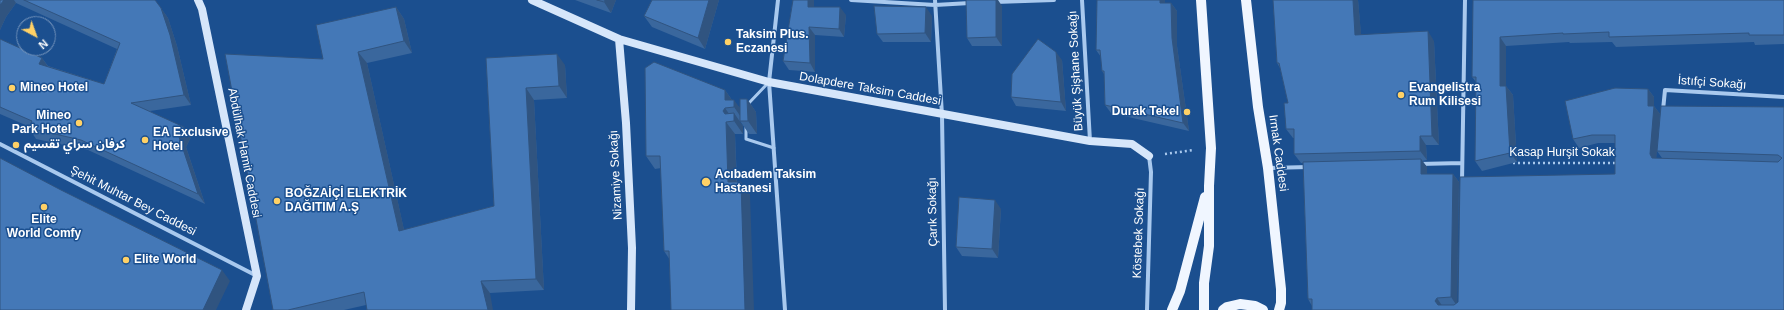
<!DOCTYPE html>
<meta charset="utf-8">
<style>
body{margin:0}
#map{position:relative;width:1784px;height:310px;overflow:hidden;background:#1b4f8f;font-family:Helvetica,sans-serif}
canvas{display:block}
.north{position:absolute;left:16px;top:16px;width:40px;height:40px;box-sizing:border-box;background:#1b4f8f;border:1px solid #7695bc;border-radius:50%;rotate:139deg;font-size:11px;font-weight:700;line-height:16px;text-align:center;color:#fff}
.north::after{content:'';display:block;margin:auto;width:14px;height:18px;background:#ffd166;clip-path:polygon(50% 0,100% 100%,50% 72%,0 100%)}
</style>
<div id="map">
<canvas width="1784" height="310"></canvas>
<div class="north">N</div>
</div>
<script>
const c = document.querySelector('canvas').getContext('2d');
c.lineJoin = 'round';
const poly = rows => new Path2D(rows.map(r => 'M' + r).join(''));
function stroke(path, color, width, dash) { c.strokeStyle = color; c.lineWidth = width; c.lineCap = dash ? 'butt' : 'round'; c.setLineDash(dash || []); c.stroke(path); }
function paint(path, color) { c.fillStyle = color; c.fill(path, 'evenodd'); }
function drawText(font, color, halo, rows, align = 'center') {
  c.font = font + ' Helvetica,"Noto Sans Arabic",sans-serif'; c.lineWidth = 3; c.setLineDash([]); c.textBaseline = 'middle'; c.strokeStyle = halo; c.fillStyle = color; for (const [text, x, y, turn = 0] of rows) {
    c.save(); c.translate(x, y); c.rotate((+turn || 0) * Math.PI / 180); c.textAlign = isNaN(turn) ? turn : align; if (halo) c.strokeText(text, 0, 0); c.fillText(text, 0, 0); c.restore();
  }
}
const path = poly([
 [1165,154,1194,150],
 [1513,163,1618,163]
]);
const lane = poly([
 [748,104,769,82],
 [746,127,746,139,774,148]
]);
const street = poly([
 [778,0,769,82,785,310],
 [851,0,935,5,970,3],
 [935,0,942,115,945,310],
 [1082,0,1090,141],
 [995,2,1054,0],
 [1663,110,1665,90,1784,97],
 [0,144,257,276],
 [1419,164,1462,163],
 [1269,168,1308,167],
 [1462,182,1465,0],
 [1147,310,1151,172,1149,156]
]);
const secondary = poly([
 [198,0,202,9,257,276,246,310],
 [532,0,619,39,769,82,1090,141,1132,144,1149,156],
 [619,39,626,123,632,248,631,310]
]);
const primary = poly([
 [1201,0,1211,148,1209,186,1209,246,1204,283,1204,310],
 [1246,0,1258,107,1268,168,1281,289,1281,303,1279,310],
 [1172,310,1180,291,1205,197],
 [1223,310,1227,307,1240,304,1255,306,1263,310]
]);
const wall = poly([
 [0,0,155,0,168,18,177,46,191,105,150,111,191,137,186,147,205,204,88,150,36,139,29,128,30,127,0,114,0,39,42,58,48,66,104,84,117,49,16,3,6,17,0,30],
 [575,0,616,0,611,13],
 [719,0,705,49,652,27,644,16],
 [793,0,814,0,814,7,846,15,844,37,815,35,815,72,789,70,783,61],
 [1165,0,1165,3,1171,3,1177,11,1177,46,1189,131,1111,113,1105,105,1104,74,1102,71,1101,57,1096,50],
 [1273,0,1358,0,1361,35,1434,41,1439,145,1426,145,1427,160,1422,161,1427,167,1427,174,1453,174,1459,182,1457,303,1615,174,1615,143,1598,143,1579,148,1573,139,1648,89,1654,97,1654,106,1660,114,1656,158,1662,158,1657,151,1784,107,1784,310,1312,306,1308,299,1303,163,1301,163,1294,154,1294,138,1293,138,1286,129,1288,103,1280,68,1277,63],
 [1473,0,1784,0,1784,44,1755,45,1754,42,1616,47,1612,42,1570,43,1569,42,1506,46,1506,86,1513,95,1517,162,1482,171,1475,161,1476,82,1472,77],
 [1002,6,1002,46,972,46,967,38],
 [396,7,404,19,412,53,367,63,404,230,494,206,486,58,565,65,567,98,534,100,544,290,490,293,366,305,344,310,273,310,323,59],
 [932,16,931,42,883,42,877,34],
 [1062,60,1066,111,1016,106,1011,97],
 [725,90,732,100,740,108,747,99,756,112,757,134,749,134,740,121,739,121,743,126,743,134,735,134,737,182,750,195,670,260,664,251,661,168,655,169,646,156],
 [1001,209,998,258,962,256,956,247]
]);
const shadedWall = poly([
 [4,0,14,0,16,3,6,17,0,30,0,5],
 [605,0,616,0,611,13,604,2],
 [709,0,719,0,705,49,698,38],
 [808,0,814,0,814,15,808,7],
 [996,0,998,0,1002,6,1002,46,996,37],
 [1160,0,1165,0,1165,11,1160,3],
 [1353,0,1358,0,1362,44,1355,35],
 [1171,3,1177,11,1177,46,1189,131,1183,123,1172,38],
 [396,7,404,19,412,53,404,41],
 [840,7,846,15,844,37,839,29],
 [926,7,932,16,931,42,925,33],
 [161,8,168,18,177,46,191,105,184,95],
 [809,27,815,35,815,72,810,63],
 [1428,31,1434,41,1439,145,1432,136],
 [1500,37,1506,46,1506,86,1513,95,1517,162,1510,153,1500,86],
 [358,52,367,63,407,243,399,231],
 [1056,52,1062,60,1066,111,1061,102],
 [557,54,565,65,567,98,559,86],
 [42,58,49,68,39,64],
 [526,88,534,100,544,290,536,279],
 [1648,89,1654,97,1654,106,1660,114,1656,163,1657,166,1650,154,1648,106],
 [725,90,734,103,734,100,743,112,743,120,734,107,725,100],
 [747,99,756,112,757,134,748,121],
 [725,108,734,121,734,113,743,126,743,134,734,121,730,121,723,111],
 [726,122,735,134,737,195,728,182],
 [184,127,191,137,186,147,205,204,198,194,179,137],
 [1420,136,1426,145,1427,160,1420,151],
 [1421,159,1427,167,1427,183,1421,174],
 [1453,174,1459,182,1457,306,1451,297],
 [741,182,750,195,754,310,745,310],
 [995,200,1001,209,998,258,992,249],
 [222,270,230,281,216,310,203,310],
 [481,281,490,293,493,310,488,310],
 [1437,298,1443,307,1441,310,1435,301]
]);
const building = poly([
 [0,0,4,0,0,5,0,0],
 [24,0,155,0,161,8,170,35,184,95,131,103,184,127,179,137,198,194,81,140,29,128,32,121,0,107,0,39,42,58,39,64,104,84,120,43,24,0],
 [597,0,605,0,604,2,597,0],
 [652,0,709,0,698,38,644,16,652,0],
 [793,0,808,0,808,7,840,7,839,29,809,27,810,63,783,61,793,0],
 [966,0,996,0,996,37,967,38,966,0],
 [1097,0,1160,0,1160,3,1171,3,1172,38,1183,123,1105,105,1104,71,1102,71,1100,50,1096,50,1097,0],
 [1273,0,1353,0,1355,35,1428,31,1432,136,1420,136,1420,151,1294,154,1294,129,1286,129,1284,103,1288,103,1279,63,1277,63,1273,0],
 [1473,0,1784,0,1784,35,1749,35,1749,33,1609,37,1609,32,1563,34,1563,33,1500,37,1500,86,1506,86,1510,153,1475,161,1476,77,1472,77,1473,0],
 [874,6,926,7,925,33,877,34,874,6],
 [396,7,404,41,358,52,399,231,494,206,486,58,557,54,559,86,526,88,536,279,481,281,488,310,367,310,364,292,288,310,273,310,225,54,323,59,316,25,396,7],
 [1038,39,1056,52,1061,102,1011,97,1012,74,1038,39],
 [654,62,725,90,725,100,734,100,734,107,725,108,723,111,725,114,734,113,734,121,726,122,728,182,741,182,745,310,671,310,669,251,664,251,660,156,646,156,645,68,654,62],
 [1615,88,1648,89,1648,106,1654,106,1650,154,1652,158,1778,162,1782,158,1778,155,1657,151,1661,106,1784,107,1784,310,1312,310,1312,299,1308,299,1303,162,1421,159,1421,174,1453,174,1451,297,1437,298,1435,301,1438,305,1454,305,1458,302,1460,177,1615,174,1615,135,1592,135,1573,139,1565,101,1615,88],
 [740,99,747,99,748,121,740,121,740,99],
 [0,158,61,190,222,270,203,310,0,310,0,158],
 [959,197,995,200,992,249,956,247,959,197]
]);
const markers = [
 [728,42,4,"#ffd166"],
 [12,88,4,"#ffd166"],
 [1401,95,4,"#ffd166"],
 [1187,112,4,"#ffd166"],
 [79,123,4,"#ffd166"],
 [145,140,4,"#ffd166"],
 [16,145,4,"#ffd166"],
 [706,182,5,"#ffd166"],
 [277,201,4,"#ffd166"],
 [44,207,4,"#ffd166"],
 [126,260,4,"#ffd166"]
];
const poiNames = [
 ["Taksim Plus.",736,35],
 ["Eczanesi",736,49],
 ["Mineo Hotel",20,88],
 ["Evangelistra",1409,88],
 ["Rum Kilisesi",1409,102],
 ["Durak Tekel",1179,112,"right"],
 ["Mineo",71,116,"right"],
 ["Park Hotel",71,130,"right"],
 ["EA Exclusive",153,133],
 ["Hotel",153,147],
 ["كرفان سراي تقسيم",24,145],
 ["Acıbadem Taksim",715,175],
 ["Hastanesi",715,189],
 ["BOĞZAİÇİ ELEKTRİK",285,194],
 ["DAĞITIM A.Ş",285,208],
 ["Elite",44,220,"center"],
 ["World Comfy",44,234,"center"],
 ["Elite World",134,260]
];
const streetNames = [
 ["Büyük Şişhane Sokağı",1076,71,-93],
 ["İstıfçi Sokağı",1712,83,4],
 ["Dolapdere Taksim Caddesi",870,89,10],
 ["Abdülhak Hamit Caddesi",244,153,79],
 ["Irmak Caddesi",1278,153,82],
 ["Kasap Hurşit Sokak",1562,153],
 ["Nizamiye Sokağı",616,175,-93],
 ["Şehit Muhtar Bey Caddesi",133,201,27],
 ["Çarık Sokağı",933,212,-91],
 ["Köstebek Sokağı",1139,233,-88]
];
stroke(path, '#a9c9ee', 2.5, [2, 3]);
stroke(lane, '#a9c9ee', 3);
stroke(street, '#a9c9ee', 4);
stroke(secondary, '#d6e6fa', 8);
stroke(primary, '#f0f6ff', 10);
paint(wall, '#3a679d');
paint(shadedWall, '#305480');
paint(building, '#4478b7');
stroke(building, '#305480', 1);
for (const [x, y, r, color] of markers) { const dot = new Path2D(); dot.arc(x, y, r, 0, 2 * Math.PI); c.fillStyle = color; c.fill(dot); stroke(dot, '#1b4f8f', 1.5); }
drawText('bold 12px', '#fff', '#1b4f8f', poiNames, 'left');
drawText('12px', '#fff', '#1b4f8f', streetNames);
</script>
